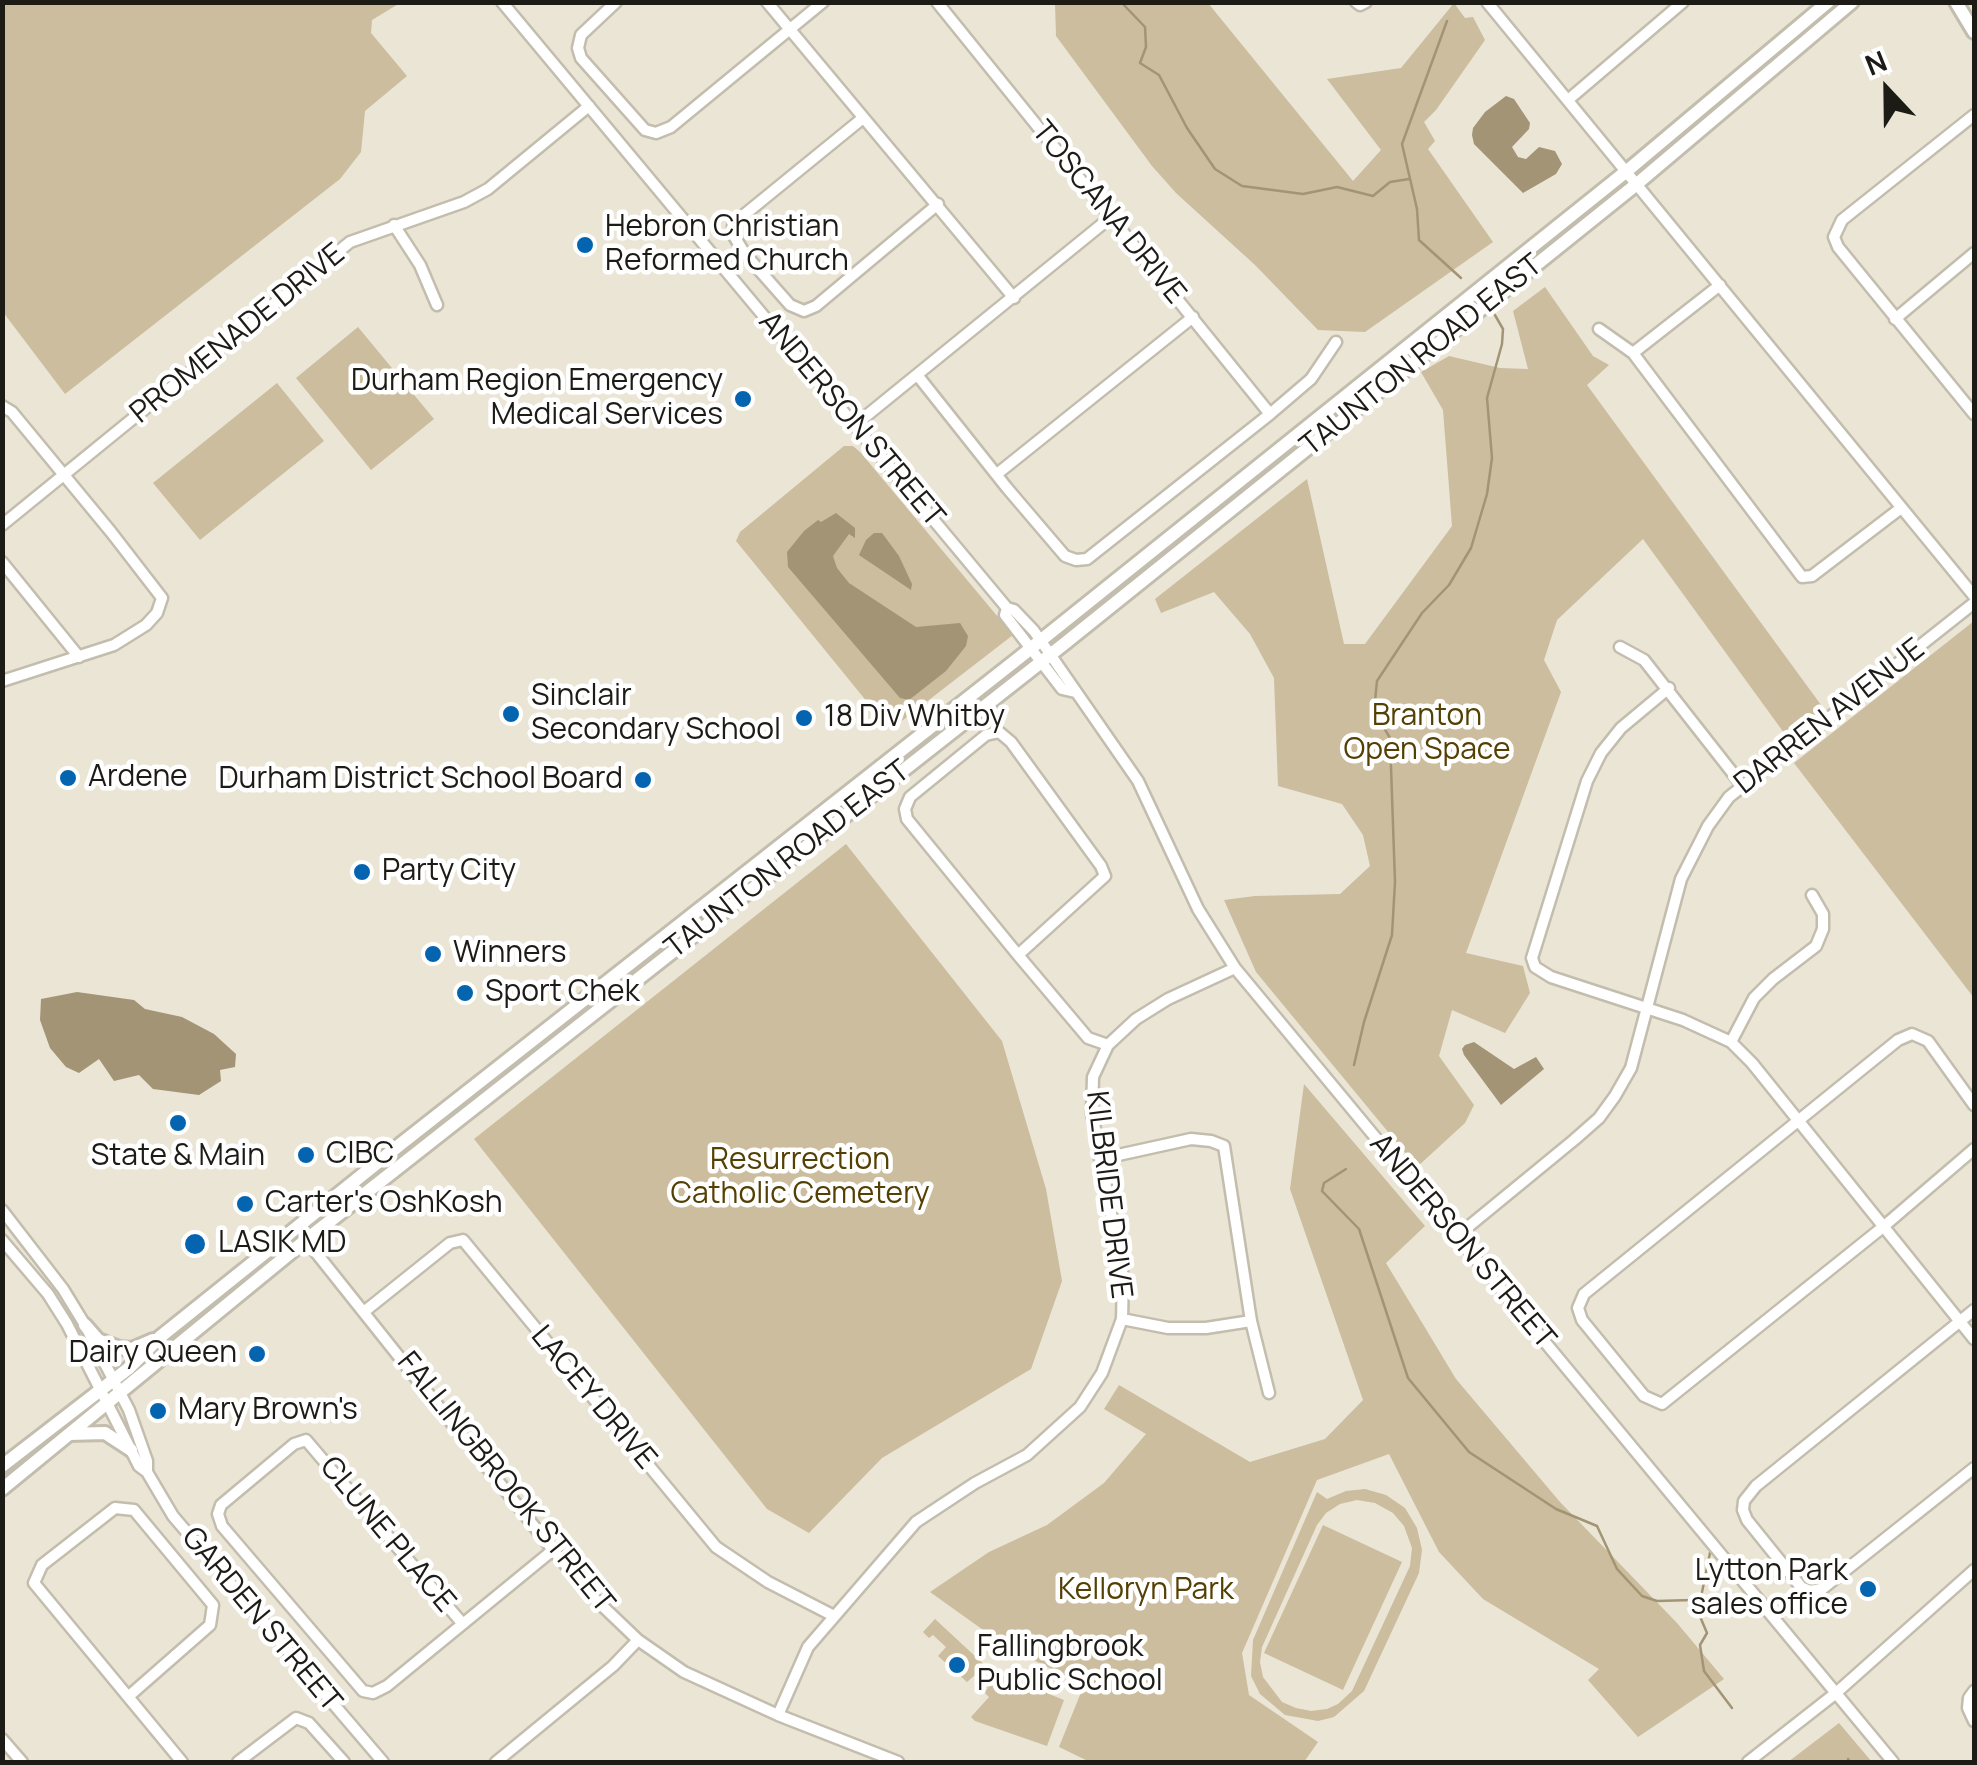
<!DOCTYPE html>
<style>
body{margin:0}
#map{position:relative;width:1977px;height:1765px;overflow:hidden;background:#ebe5d5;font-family:Manrope,sans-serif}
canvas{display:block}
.frame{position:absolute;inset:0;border:5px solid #1d1b16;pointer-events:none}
.north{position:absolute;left:1837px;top:40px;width:100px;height:100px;-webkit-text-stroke:8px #fff;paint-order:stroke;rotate:338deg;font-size:28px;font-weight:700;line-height:40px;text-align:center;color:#1d1b16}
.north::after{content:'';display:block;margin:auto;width:35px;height:45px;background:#1d1b16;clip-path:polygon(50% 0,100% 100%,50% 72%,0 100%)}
</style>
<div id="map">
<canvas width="1977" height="1765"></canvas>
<div class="frame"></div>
<div class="north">N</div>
</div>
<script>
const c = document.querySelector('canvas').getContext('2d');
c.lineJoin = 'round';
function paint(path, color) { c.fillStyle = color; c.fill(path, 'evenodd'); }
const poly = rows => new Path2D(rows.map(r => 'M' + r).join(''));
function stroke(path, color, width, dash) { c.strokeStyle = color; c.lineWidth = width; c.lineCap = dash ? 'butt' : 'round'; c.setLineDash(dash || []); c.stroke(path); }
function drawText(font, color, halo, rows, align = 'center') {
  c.font = font + ' Manrope,sans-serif'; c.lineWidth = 9; c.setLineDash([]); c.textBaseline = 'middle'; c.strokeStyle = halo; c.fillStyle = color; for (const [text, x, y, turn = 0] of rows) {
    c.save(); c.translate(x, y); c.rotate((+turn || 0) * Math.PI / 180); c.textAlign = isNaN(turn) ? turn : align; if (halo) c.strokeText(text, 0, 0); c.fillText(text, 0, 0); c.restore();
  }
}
const green = poly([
 [3,2,400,3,372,20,371,33,407,76,365,111,361,152,340,179,65,394,3,312],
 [1055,3,1208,3,1353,181,1381,150,1327,79,1401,68,1454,3,1465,18,1473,17,1485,40,1436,110,1424,122,1435,141,1428,149,1493,242,1365,332,1318,330,1255,265,1176,193,1152,166,1056,36],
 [1545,287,1593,356,1609,365,1587,385,1824,709,1787,737,1643,539,1557,620,1544,660,1561,692,1466,953,1523,966,1530,993,1505,1033,1452,1010,1439,1056,1474,1105,1465,1123,1417,1167,1256,972,1224,900,1255,896,1340,894,1370,866,1363,835,1342,804,1278,786,1274,678,1250,634,1214,592,1161,613,1155,599,1307,479,1344,644,1365,644,1452,526,1443,410,1421,372,1449,356,1500,368,1528,369,1513,311],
 [358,327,434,419,371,470,296,378],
 [277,383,324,441,200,540,153,483],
 [844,446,853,446,861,453,1013,635,890,730,736,541,740,532],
 [1974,621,1974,998,1794,763],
 [846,844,1002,1041,1046,1189,1062,1281,1031,1369,882,1458,809,1533,767,1509,474,1139],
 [1304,1084,1425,1226,1386,1263,1456,1379,1560,1502,1677,1623,1724,1679,1638,1737,1588,1680,1599,1669,1483,1599,1439,1552,1389,1454,1317,1480,1242,1653,1249,1695,1318,1742,1304,1762,1090,1762,1059,1747,1084,1685,1007,1647,930,1592,989,1552,1047,1525,1104,1483,1146,1434,1104,1409,1119,1385,1250,1462,1325,1439,1363,1400,1290,1189],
 [1365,1489,1386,1495,1405,1508,1417,1528,1422,1550,1419,1573,1364,1691,1334,1717,1318,1721,1285,1715,1260,1694,1251,1676,1253,1640,1317,1492,1327,1499,1346,1491],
 [1357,1500,1375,1503,1393,1513,1404,1526,1412,1548,1410,1566,1352,1691,1338,1704,1327,1709,1311,1711,1296,1708,1282,1702,1263,1677,1260,1662,1262,1647,1317,1525,1326,1513,1340,1504],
 [1323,1525,1402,1562,1343,1690,1264,1653],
 [935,1619,991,1671,1064,1700,1047,1746,975,1721,971,1717,989,1697,984,1692,988,1688,975,1675,967,1682,938,1656,946,1647,933,1635,929,1638,923,1632],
 [1839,1723,1872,1762,1788,1762]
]);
const water = poly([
 [1506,96,1514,99,1530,123,1529,129,1512,147,1518,157,1526,159,1539,147,1555,151,1562,164,1556,174,1523,193,1474,144,1472,135,1473,128,1485,112],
 [836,513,855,528,855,538,849,534,833,556,837,568,849,583,916,627,960,623,968,636,966,646,946,671,909,700,900,698,788,567,787,552,804,531,818,520,821,522],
 [874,533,882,533,899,556,912,584,911,590,859,555,866,540],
 [77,992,134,1000,145,1009,182,1017,214,1034,236,1054,235,1067,220,1070,221,1081,199,1095,153,1089,139,1075,114,1081,99,1059,79,1073,66,1067,50,1048,40,1020,41,999],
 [1474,1042,1514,1069,1536,1057,1544,1069,1501,1105,1464,1055,1462,1049,1465,1045]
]);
const stream = poly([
 [1121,2,1145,27,1146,47,1140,63,1159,75,1187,128,1215,169,1242,186,1303,194,1337,187,1373,196,1390,182,1409,179],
 [1447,21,1402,144,1417,209,1419,240,1461,278],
 [1354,1065,1364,1022,1392,935,1395,882,1390,738,1374,711,1377,681,1422,613,1449,585,1471,548,1487,494,1492,458,1487,398,1502,344,1503,329,1492,310],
 [1346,1169,1324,1183,1322,1191,1359,1229,1408,1378,1469,1452,1556,1509,1597,1526,1617,1569,1642,1596,1657,1601,1693,1600,1707,1633,1700,1645,1704,1671,1732,1708],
 [1699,1607,1711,1548],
 [1848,1759,1850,1762]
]);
const minor = poly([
 [502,2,1007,608,1014,610,1034,631,1138,781,1198,909,1235,968,1893,1762],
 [616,2,581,35,578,48,581,58,645,130,656,133,671,127,823,2],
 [767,2,1014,298],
 [937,2,1270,414],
 [1356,2,1360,5,1366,2],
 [1487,2,1974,596],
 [1568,100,1683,2],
 [1974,115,1842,220,1834,237,1838,247,1974,414],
 [863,118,739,219,733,226,734,236,745,254,790,305,804,311,816,306,938,204],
 [394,225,420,265,437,305],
 [1895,319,1974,253],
 [1599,329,1633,353,1802,577,1812,576,1901,508],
 [1633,353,1720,285],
 [918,376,1007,488,1065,556,1076,560,1087,559,1270,414,1311,379,1336,342],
 [2,406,12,412,111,532,162,598,157,613,146,625,114,645,2,681],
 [855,425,1111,217],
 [997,474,1193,317],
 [2,525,350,242,464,202,488,189,589,106],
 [2,562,79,657],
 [1007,608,1005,615,1062,689,1075,692],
 [1620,647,1644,660,1742,785],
 [1669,688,1621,728,1601,753,1587,781,1532,958,1535,967,1551,977,1683,1020,1731,1042,1752,1063,1974,1339],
 [1018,955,1105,876,1101,866,1011,742,999,732,986,735,910,797,905,809,907,819,1018,955,1088,1038,1108,1045],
 [1731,1042,1754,998,1773,979,1816,946,1823,929,1823,914,1812,895],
 [1974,1105,1928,1041,1912,1034,1898,1040,1584,1294,1578,1308,1582,1320,1644,1396,1662,1404,1883,1227,1974,1149],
 [1100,1159,1191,1139,1211,1141,1224,1146,1251,1321,1269,1393],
 [2,1210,63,1289,85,1325,129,1410,147,1461,147,1472],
 [1457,1236,1574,1140,1599,1118,1615,1096,1631,1068,1681,879,1708,826,1729,797,1974,603],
 [2,1240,48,1294,67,1324,139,1466,147,1472,173,1516,383,1762],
 [306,1240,553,1550,592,1596,638,1640,684,1672,778,1715,898,1762],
 [1974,1310,1756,1486,1744,1501,1743,1510,1747,1520,1801,1587,1810,1591,1822,1589,1974,1468],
 [365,1311,450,1243,463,1240,716,1547,768,1582,832,1615],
 [1122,1319,1168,1328,1206,1328,1251,1321],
 [462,1623,306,1440,294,1444,221,1505,218,1514,222,1526,363,1691,373,1693,387,1686,553,1550],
 [1974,1691,1969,1698,1968,1708,1974,1721],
 [129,1696,210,1625,213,1605,134,1510,115,1508,42,1565,34,1583,182,1762],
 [778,1715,808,1647,916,1522,975,1483,1027,1455,1080,1407,1102,1373,1122,1319,1123,1277,1092,1113,1093,1077,1108,1045,1136,1019,1168,999,1235,968],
 [2,1739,22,1762],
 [238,1762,296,1718,309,1723,344,1762],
 [496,1762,613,1666,638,1640],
 [1748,1762,1836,1693,1974,1570]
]);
const major = poly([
 [1956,2,1974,32],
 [85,1325,98,1340,119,1348,132,1349,153,1340],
 [69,1434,105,1433,131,1450],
 [2,1466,129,1368,160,1337,402,1143,1020,657,1628,170,1828,2],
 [2,1489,306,1240,1064,644,1638,183,1852,2]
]);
const markers = [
 [585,245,10,"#0564b0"],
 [743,399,10,"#0564b0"],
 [511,714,10,"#0564b0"],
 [804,718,10,"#0564b0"],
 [68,778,10,"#0564b0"],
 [643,780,10,"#0564b0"],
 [362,872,10,"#0564b0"],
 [433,954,10,"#0564b0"],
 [465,993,10,"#0564b0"],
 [178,1123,10,"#0564b0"],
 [306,1155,10,"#0564b0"],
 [245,1204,10,"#0564b0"],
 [195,1244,12,"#0564b0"],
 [257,1354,10,"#0564b0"],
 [158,1411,10,"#0564b0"],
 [1868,1589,10,"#0564b0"],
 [957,1665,10,"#0564b0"]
];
const streetNames = [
 ["TOSCANA DRIVE",1108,213,51],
 ["PROMENADE DRIVE",238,334,-39],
 ["TAUNTON ROAD EAST",1422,356,-39],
 ["ANDERSON STREET",851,420,50],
 ["DARREN AVENUE",1830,717,-38],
 ["TAUNTON ROAD EAST",788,860,-38],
 ["KILBRIDE DRIVE",1108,1195,83],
 ["ANDERSON STREET",1462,1242,50],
 ["LACEY DRIVE",593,1398,50],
 ["FALLINGBROOK STREET",505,1483,51],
 ["CLUNE PLACE",387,1535,50],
 ["GARDEN STREET",261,1620,50]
];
const poiNames = [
 ["Hebron Christian",605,228],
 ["Reformed Church",605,262],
 ["Durham Region Emergency",723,382,"right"],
 ["Medical Services",723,416,"right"],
 ["Sinclair",531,697],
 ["Secondary School",531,731],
 ["18 Div Whitby",824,718],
 ["Ardene",88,778],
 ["Durham District School Board",623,780,"right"],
 ["Party City",382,872],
 ["Winners",453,954],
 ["Sport Chek",485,993],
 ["CIBC",326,1155],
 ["State & Main",178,1157,"center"],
 ["Carter's OshKosh",265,1204],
 ["LASIK MD",218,1244],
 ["Dairy Queen",237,1354,"right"],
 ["Mary Brown's",178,1411],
 ["Lytton Park",1848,1572,"right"],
 ["sales office",1848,1606,"right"],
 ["Fallingbrook",977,1648],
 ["Public School",977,1682]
];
const parkNames = [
 ["Branton",1427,717],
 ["Open Space",1427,751],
 ["Resurrection",800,1161],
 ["Catholic Cemetery",800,1195],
 ["Kelloryn Park",1146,1591]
];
paint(green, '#cbbd9d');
paint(water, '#a29475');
stroke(stream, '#a29475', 2.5);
stroke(minor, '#c3bdae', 15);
stroke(major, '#c3bdae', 18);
stroke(minor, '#fff', 10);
stroke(major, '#fff', 12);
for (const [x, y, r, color] of markers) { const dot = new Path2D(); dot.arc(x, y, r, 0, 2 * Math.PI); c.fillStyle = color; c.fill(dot); stroke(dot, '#fff', 4); }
drawText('30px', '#1d1b16', '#fff', streetNames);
drawText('30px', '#1d1b16', '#fff', poiNames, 'left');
drawText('30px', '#554004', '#fff', parkNames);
</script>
